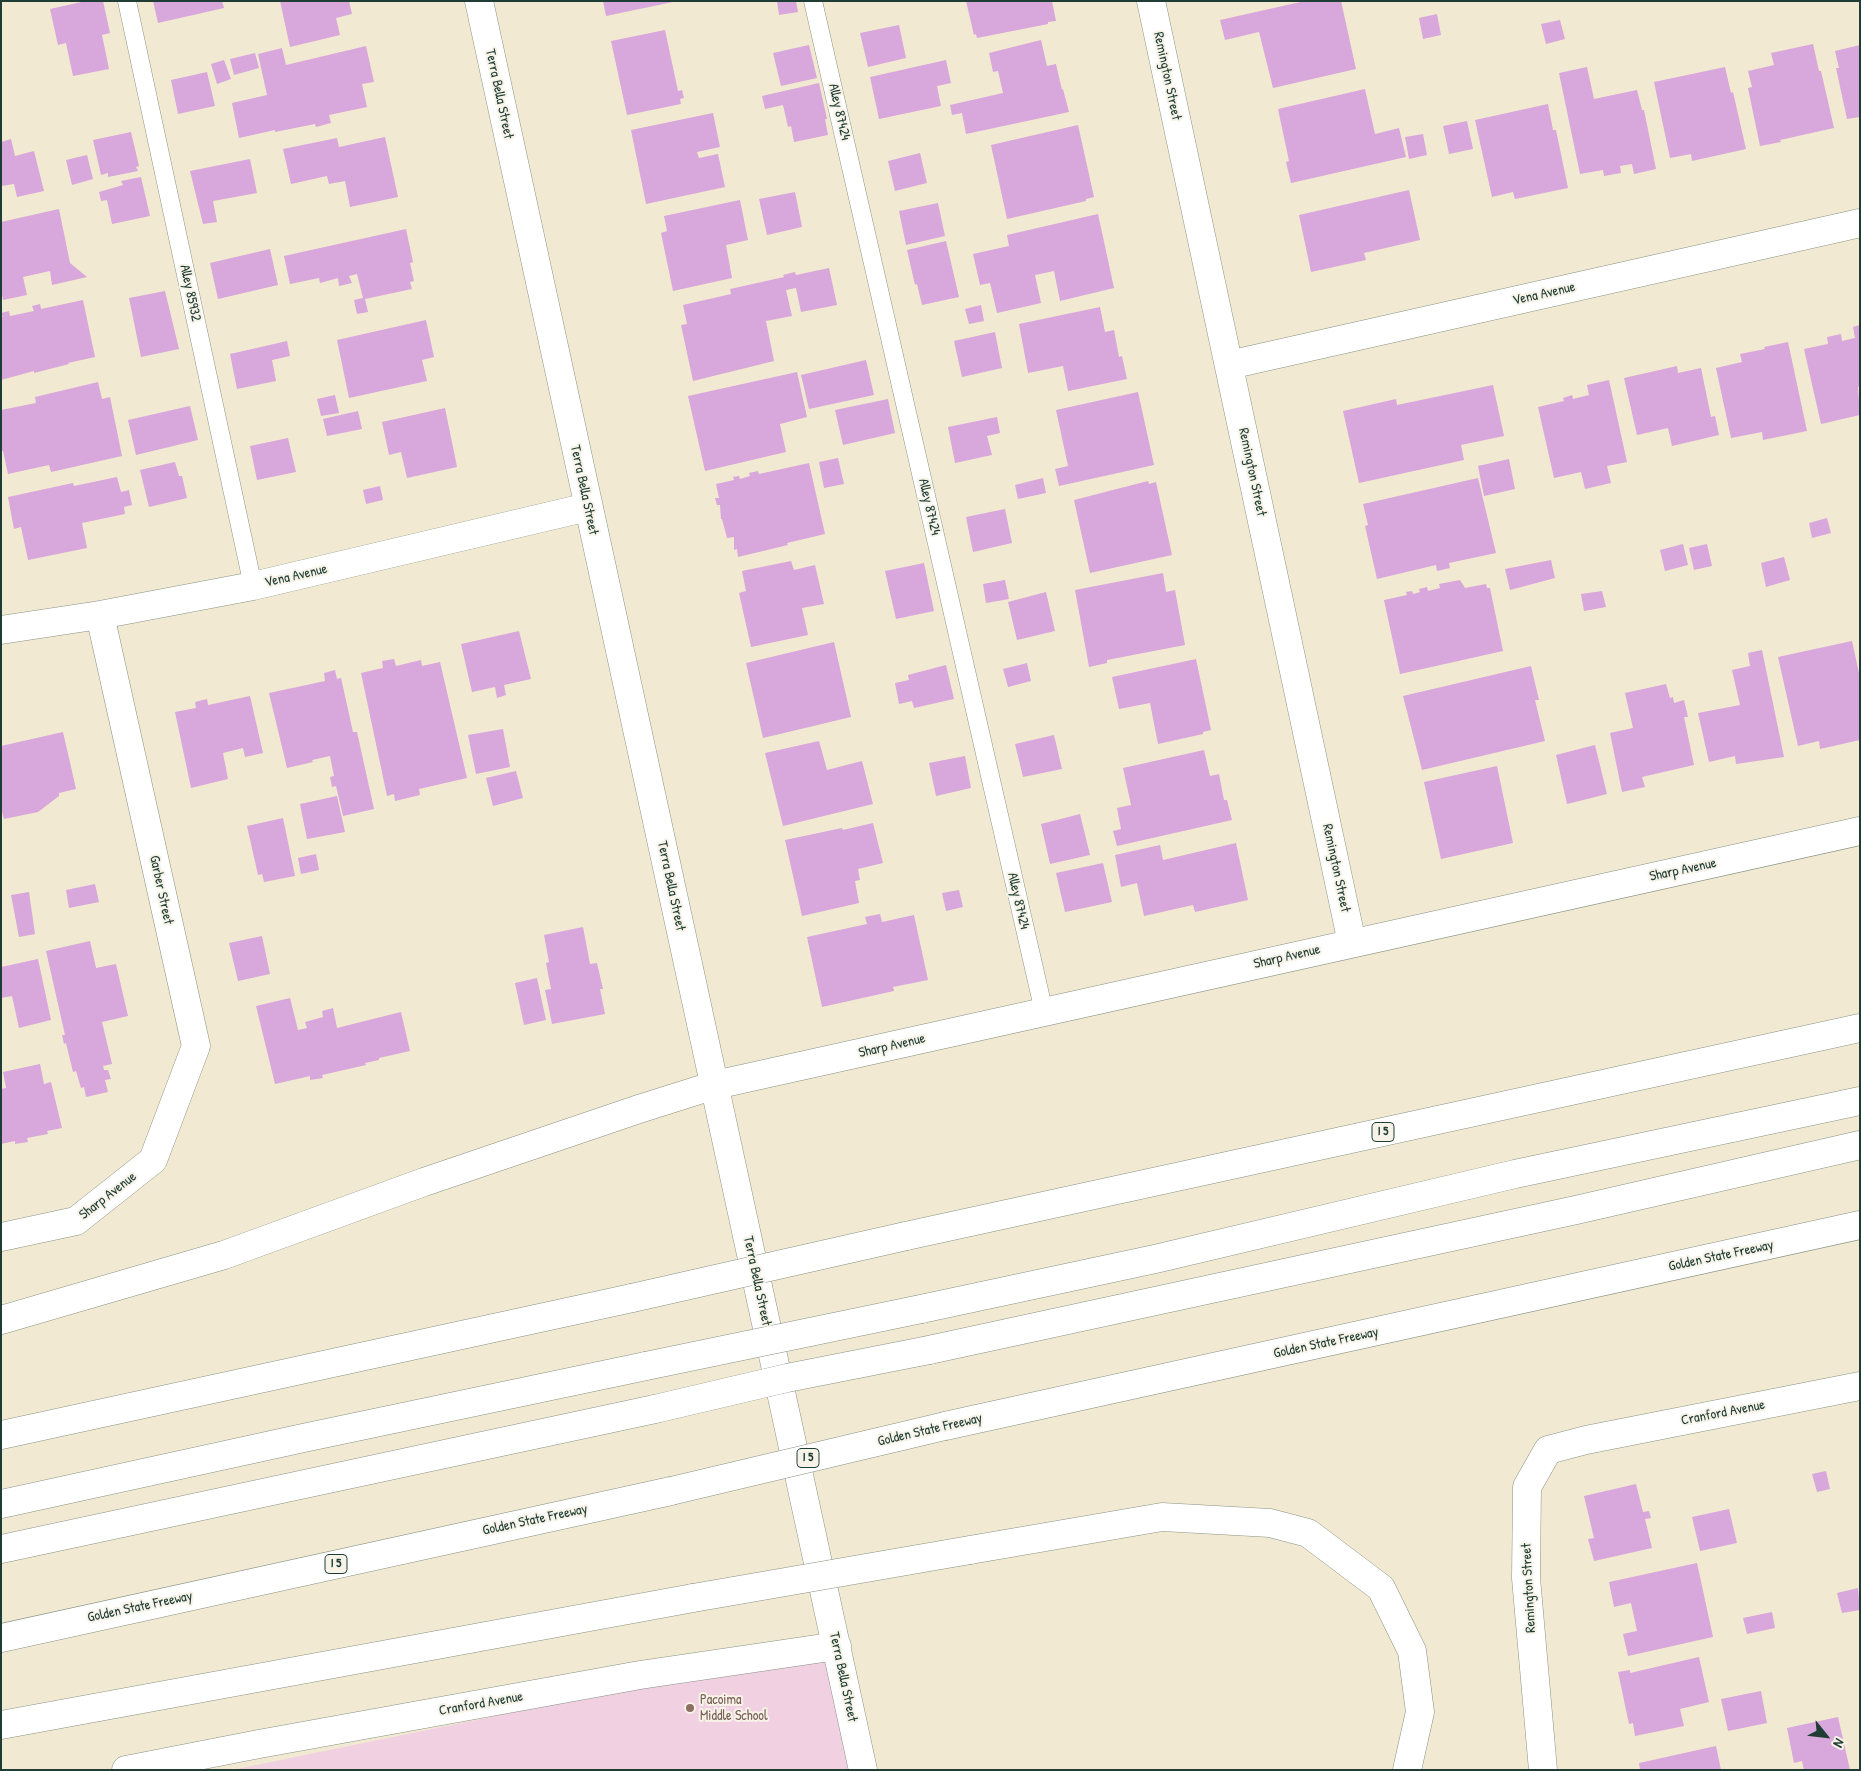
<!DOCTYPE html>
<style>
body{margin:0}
#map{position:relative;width:1861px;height:1771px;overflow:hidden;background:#f2e9d2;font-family:"Patrick Hand",sans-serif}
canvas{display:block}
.frame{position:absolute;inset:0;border:2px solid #1f3d34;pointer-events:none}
.north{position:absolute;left:1801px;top:1711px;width:50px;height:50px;-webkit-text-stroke:4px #f7f3e8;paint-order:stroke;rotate:119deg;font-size:14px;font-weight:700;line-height:20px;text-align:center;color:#1f3d34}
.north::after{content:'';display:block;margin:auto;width:18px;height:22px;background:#1f3d34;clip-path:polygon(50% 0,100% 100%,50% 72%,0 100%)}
</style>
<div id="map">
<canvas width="1861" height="1771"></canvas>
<div class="frame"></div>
<div class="north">N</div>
</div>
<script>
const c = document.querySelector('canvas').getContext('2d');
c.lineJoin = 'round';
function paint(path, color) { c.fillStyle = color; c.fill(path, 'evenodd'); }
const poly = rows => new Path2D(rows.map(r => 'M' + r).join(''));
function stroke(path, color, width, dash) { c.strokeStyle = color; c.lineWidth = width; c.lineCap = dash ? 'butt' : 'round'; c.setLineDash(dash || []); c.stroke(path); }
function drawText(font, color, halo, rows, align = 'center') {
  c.font = font + ' "Patrick Hand",sans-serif'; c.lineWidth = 4; c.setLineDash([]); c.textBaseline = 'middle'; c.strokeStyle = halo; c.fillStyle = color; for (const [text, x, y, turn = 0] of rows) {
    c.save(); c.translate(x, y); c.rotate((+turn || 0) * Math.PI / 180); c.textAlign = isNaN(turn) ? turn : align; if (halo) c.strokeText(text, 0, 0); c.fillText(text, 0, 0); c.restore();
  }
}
const built = poly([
 [837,1646,853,1770,232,1770]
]);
const building = poly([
 [86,1,103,1,110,33,102,35,109,69,73,76,66,43,58,45,50,9],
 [153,1,222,1,224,8,158,23],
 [280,1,349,1,352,14,336,18,340,35,290,47],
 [603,1,673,1,673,2,606,16],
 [777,1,796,1,798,12,779,15],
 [966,1,1052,1,1056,21,1048,22,1048,24,977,38,976,34,974,35],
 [1305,1,1341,1,1356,69,1273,88,1259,32,1225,40,1220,20],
 [1437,14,1441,35,1423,39,1419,18],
 [1560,20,1565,39,1546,44,1541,24],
 [899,25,906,58,868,67,860,33],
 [665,30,678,91,682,90,684,98,680,99,681,104,627,115,611,41],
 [1041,40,1047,66,1056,64,1062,90,1063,89,1069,112,966,134,962,113,952,115,950,105,1003,93,998,71,993,72,989,53],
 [1813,44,1819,71,1821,71,1834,128,1780,140,1781,142,1760,146,1748,88,1752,87,1748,71,1774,65,1771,53],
 [809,45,817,78,781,86,773,53],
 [1860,45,1860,117,1847,119,1836,68,1839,68,1835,51],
 [366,46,374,82,362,84,367,107,329,115,331,123,316,127,315,124,275,132,275,130,239,138,232,103,267,95,258,54,282,48,286,65],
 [255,53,259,68,234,75,230,59],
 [224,60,231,79,217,84,211,64],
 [946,60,951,83,937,86,941,106,879,119,870,77],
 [1587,67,1594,99,1637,90,1642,110,1644,110,1656,169,1634,174,1632,164,1620,166,1621,173,1604,176,1603,170,1580,174,1559,73],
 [1725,67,1731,93,1733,92,1746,149,1692,161,1691,154,1670,158,1654,82],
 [207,72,215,106,178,114,171,80],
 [819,83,827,119,825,119,828,135,794,142,791,126,788,127,783,105,765,109,762,96],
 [1365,89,1375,134,1399,128,1406,157,1291,183,1286,162,1289,161,1278,109],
 [1548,104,1553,130,1556,130,1568,188,1515,199,1513,192,1492,197,1475,120],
 [713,113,720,147,697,152,699,158,718,154,725,187,646,204,631,130],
 [1467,121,1473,149,1449,154,1443,126],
 [1078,125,1094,197,1086,199,1086,201,1007,219,991,145],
 [131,132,139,166,136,167,138,171,108,177,108,173,101,175,93,140],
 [1423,134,1427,155,1409,159,1405,137],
 [385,137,398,197,350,207,345,181,329,184,327,176,291,184,283,149,337,138,339,147],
 [11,139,15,156,34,151,44,191,17,197,14,184,1,186,1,142],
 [920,153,927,183,895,191,888,161],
 [87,155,93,179,72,185,66,160],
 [250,159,257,193,213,201,217,222,203,224,190,171],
 [141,177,150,216,112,224,107,200,101,201,99,192,123,185,121,181],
 [1409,190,1420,240,1364,253,1366,260,1311,272,1299,215],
 [795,192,802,227,767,235,759,199],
 [740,200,748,240,726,245,732,278,673,291,661,233,667,231,664,216],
 [938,203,945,236,906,245,899,211],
 [59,209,70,263,87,277,52,285,50,271,23,277,27,295,3,300,1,289,1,222],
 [1098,214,1114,288,1060,301,1054,271,1035,275,1041,303,997,313,990,283,980,285,973,254,1009,246,1007,235],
 [406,229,413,262,410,263,414,281,410,282,412,289,365,299,368,312,357,314,354,300,363,298,357,274,349,276,352,283,339,286,338,278,320,283,319,278,290,284,284,256],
 [946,241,959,297,922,305,917,284,915,285,907,250],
 [270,249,278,285,218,299,210,263],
 [829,268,837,305,801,312,796,288,786,290,792,316,766,321,774,361,693,381,681,325,687,324,683,305,731,294,730,289,784,277,783,275,795,272,796,275],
 [165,291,179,349,141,357,129,298],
 [83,300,95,357,68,363,69,364,34,373,34,371,1,380,1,317,3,317,1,313,9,311,10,316,34,311,32,306,40,304,41,309],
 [981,305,984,321,969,324,965,309],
 [1100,307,1105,332,1114,330,1119,357,1122,356,1127,379,1068,391,1063,366,1028,373,1019,324],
 [426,320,434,357,422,360,427,381,349,398,337,340],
 [1860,325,1860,387,1858,387,1860,415,1821,424,1804,349,1828,344,1827,337,1841,334,1842,341,1855,338,1853,327],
 [995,332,1002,368,962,377,954,341],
 [287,341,290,356,272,360,276,381,237,389,230,354],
 [1788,342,1807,431,1763,440,1762,432,1731,438,1716,368,1742,362,1740,354,1765,349,1764,347],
 [866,360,874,395,809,409,801,375],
 [1677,366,1678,373,1701,368,1711,417,1715,416,1719,435,1672,446,1668,428,1637,435,1624,378],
 [797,372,807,417,780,424,786,452,705,471,688,396],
 [1609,380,1627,462,1607,466,1611,483,1585,489,1581,472,1554,478,1538,407,1564,401,1563,398,1572,395,1573,399,1589,395,1587,385],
 [98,382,102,399,110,397,122,456,51,472,49,465,8,474,3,451,1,451,1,410,36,403,35,397],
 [1493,385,1504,436,1461,445,1464,460,1359,483,1343,411,1396,399,1397,405],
 [1138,392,1154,465,1059,486,1055,469,1068,466,1056,410],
 [335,395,339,413,321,416,317,399],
 [888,399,895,433,843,445,835,410],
 [190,406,198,440,136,455,128,420],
 [445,408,457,467,407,478,401,452,389,455,382,422],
 [358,411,362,429,327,436,323,419],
 [997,417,1000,433,987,436,992,455,955,463,948,427],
 [288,438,296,472,257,480,250,446],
 [838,458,844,484,824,488,819,462],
 [1509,459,1515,489,1484,496,1478,466],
 [175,462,179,476,182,476,187,498,149,507,140,470],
 [809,463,825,534,787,543,788,545,738,557,737,549,734,550,734,537,727,538,722,519,721,519,720,505,717,505,715,498,719,498,716,484,734,480,733,477,739,476,740,479,750,476,749,473,758,471,759,474],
 [117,477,121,492,129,490,132,505,124,507,125,514,82,523,87,548,28,560,21,527,14,529,8,497,73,483,74,486],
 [1043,478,1046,493,1018,499,1015,485],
 [1478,478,1496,553,1449,563,1450,568,1437,571,1436,565,1377,579,1365,526,1368,525,1363,504],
 [1148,481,1149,484,1156,482,1172,555,1090,573,1074,500],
 [380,486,383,500,366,504,363,490],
 [1005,509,1012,543,973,552,966,517],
 [1827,518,1831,533,1812,538,1809,523],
 [1683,544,1688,565,1665,571,1660,550],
 [1707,544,1712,566,1694,570,1689,548],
 [1784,557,1790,580,1766,587,1761,563],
 [1551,560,1555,578,1510,590,1505,569],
 [791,561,794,570,815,565,824,604,802,608,808,635,751,647,739,593,746,591,742,571],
 [924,563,934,611,896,619,885,571],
 [1163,573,1166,592,1175,590,1185,645,1107,660,1107,663,1089,667,1075,590],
 [1005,580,1009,599,986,603,983,584],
 [1460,580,1465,588,1486,584,1487,588,1490,588,1503,651,1400,674,1384,600,1407,595,1406,592,1412,591,1413,594,1420,592,1419,589,1427,587,1428,591,1440,588,1439,584],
 [1602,591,1606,607,1584,611,1581,594],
 [1046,592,1055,631,1017,640,1008,602],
 [519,631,531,679,504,685,506,695,497,698,495,687,472,692,461,644],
 [1852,641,1860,678,1860,740,1820,749,1819,741,1798,746,1778,657],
 [834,642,851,717,763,738,746,663],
 [1762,650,1784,757,1736,764,1735,756,1709,762,1698,713,1740,705,1732,670,1750,666,1748,653],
 [394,659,396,666,421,660,422,666,440,662,467,778,419,789,420,795,395,801,394,794,387,796,361,673,383,668,382,661],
 [1196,659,1211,730,1203,732,1203,734,1158,744,1150,703,1119,709,1112,677],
 [1027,663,1031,681,1008,687,1003,669],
 [946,665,954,699,914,708,912,701,899,704,895,683,909,680,908,675],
 [1531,666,1539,700,1535,700,1545,741,1422,770,1403,696],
 [335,670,337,679,341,678,353,732,357,732,374,809,343,816,336,786,332,787,330,777,334,776,330,756,312,760,313,762,287,768,269,693,325,681,324,673],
 [1666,684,1670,698,1673,697,1674,703,1684,700,1688,717,1684,717,1694,765,1642,777,1645,787,1622,792,1610,733,1633,728,1625,693],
 [250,696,263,753,245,757,243,748,223,753,228,779,191,788,175,712,196,708,195,702,207,699,208,705],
 [503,729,510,767,476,774,468,735],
 [63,732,76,789,59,793,59,796,38,812,4,819,1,808,1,746],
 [1054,735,1062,769,1023,777,1015,744],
 [819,741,827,770,862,761,873,804,783,826,765,753],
 [1595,745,1607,794,1567,804,1556,755],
 [1204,750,1210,776,1219,774,1224,800,1227,800,1232,820,1117,846,1113,831,1121,829,1117,808,1131,805,1123,768],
 [965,756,971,788,936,796,929,763],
 [1497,766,1513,843,1441,859,1424,782],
 [516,771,523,798,493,806,486,778],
 [337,796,345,832,307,839,300,804],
 [1080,814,1090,855,1050,864,1041,824],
 [283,818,295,876,264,882,262,874,258,875,247,826],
 [873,823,883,863,858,869,860,880,855,881,859,903,802,916,785,840,842,828,843,830],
 [1236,843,1248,900,1195,912,1193,905,1144,916,1137,883,1121,887,1115,855,1160,845,1163,860],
 [316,854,319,870,301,874,298,858],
 [1103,863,1112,902,1065,912,1056,873],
 [95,884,99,902,69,908,66,890],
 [959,890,963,907,946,911,942,893],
 [29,892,35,934,19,937,11,895],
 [880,914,882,922,914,915,928,980,893,987,894,991,822,1007,807,937,867,924,865,917],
 [583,927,590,964,597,963,603,989,600,989,605,1014,552,1024,545,990,551,989,546,963,549,962,544,935],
 [262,936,270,974,238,981,229,943],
 [90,941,96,968,116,964,128,1016,102,1022,112,1064,103,1066,104,1070,108,1070,111,1079,105,1080,108,1092,86,1097,84,1087,81,1088,76,1071,73,1072,66,1043,64,1044,62,1035,65,1035,46,951],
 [38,959,51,1020,19,1028,12,996,1,998,1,967],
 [537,978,546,1020,524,1025,515,983],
 [290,998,298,1030,307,1028,305,1022,323,1017,322,1011,333,1008,337,1028,401,1012,410,1051,379,1058,379,1060,365,1063,366,1065,322,1075,323,1078,310,1080,310,1076,275,1084,256,1006],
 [40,1064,44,1084,51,1082,62,1128,47,1131,48,1134,27,1138,28,1142,15,1144,15,1141,1,1144,1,1089,6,1088,3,1072],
 [1826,1471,1830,1489,1817,1492,1812,1474],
 [1636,1484,1643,1512,1649,1511,1651,1518,1645,1519,1652,1548,1594,1561,1588,1539,1594,1538,1584,1496],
 [1729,1509,1737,1543,1700,1551,1692,1517],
 [1697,1563,1713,1637,1628,1656,1623,1634,1637,1631,1631,1603,1614,1607,1609,1582],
 [1858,1588,1860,1610,1842,1613,1837,1593],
 [1772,1612,1775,1628,1747,1634,1743,1618],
 [1699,1657,1709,1702,1680,1709,1684,1726,1635,1736,1633,1723,1629,1724,1618,1672,1630,1670,1630,1673],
 [1761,1691,1767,1723,1728,1731,1721,1699],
 [1838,1717,1850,1770,1804,1770,1802,1761,1794,1763,1787,1728],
 [1716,1746,1721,1770,1640,1770,1639,1763]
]);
const lane = poly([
 [127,1,253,586],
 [813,1,1044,1012]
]);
const street = poly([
 [1151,1,1352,943],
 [1229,365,1860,223],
 [1,630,100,615,253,586,588,507],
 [715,1085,1860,831],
 [1,1237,76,1221,153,1160,196,1046,100,615],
 [126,1770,259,1744,640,1675,837,1646],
 [1543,1770,1526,1578,1527,1487,1548,1450,1586,1440,1860,1386]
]);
const secondary = poly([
 [479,1,863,1770]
]);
const highway = poly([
 [906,1236,1860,1028],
 [921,1309,1155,1259,1515,1174,1860,1101],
 [1,1320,224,1255,424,1182,639,1109,715,1085],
 [929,1350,1576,1210,1860,1145],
 [945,1426,1860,1225],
 [1,1435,632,1298],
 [1,1504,308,1437,646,1366],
 [1,1549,655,1409],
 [970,1550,1162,1517,1270,1523,1308,1533,1381,1588,1412,1651,1420,1712,1407,1770],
 [1,1638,671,1491],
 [1,1725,693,1598]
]);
const highwayBridge = poly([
 [632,1298,906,1236],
 [646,1366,921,1309],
 [655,1409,787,1378,929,1350],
 [671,1491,945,1426],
 [693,1598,970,1550]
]);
const markers = [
 [690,1708,5,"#8d6e63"]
];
const shields = [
 [1383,1132,22],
 [808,1458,22],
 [336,1564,22]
];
const shieldNames = [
 ["I 5",1383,1132],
 ["I 5",808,1458],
 ["I 5",336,1564]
];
const streetNames = [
 ["Remington Street",1167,76,78],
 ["Terra Bella Street",499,94,78],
 ["Alley 87424",839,112,77],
 ["Alley 85932",190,293,78],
 ["Vena Avenue",1544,294,-13],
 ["Remington Street",1252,472,78],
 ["Terra Bella Street",584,490,78],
 ["Alley 87424",929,507,77],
 ["Vena Avenue",296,576,-13],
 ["Remington Street",1336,868,78],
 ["Sharp Avenue",1683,870,-12],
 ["Terra Bella Street",671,886,78],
 ["Garber Street",161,890,78],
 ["Alley 87424",1018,901,77],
 ["Sharp Avenue",1287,957,-13],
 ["Sharp Avenue",892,1046,-13],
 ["Sharp Avenue",108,1196,-38],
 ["Golden State Freeway",1721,1256,-12],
 ["Terra Bella Street",757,1281,78],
 ["Golden State Freeway",1326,1343,-12],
 ["Cranford Avenue",1723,1413,-11],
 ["Golden State Freeway",930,1430,-13],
 ["Golden State Freeway",535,1520,-12],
 ["Remington Street",1529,1588,-93],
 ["Golden State Freeway",140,1607,-12],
 ["Terra Bella Street",843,1677,78],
 ["Cranford Avenue",481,1704,-10]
];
const educationNames = [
 ["Pacoima",700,1700],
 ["Middle School",700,1716]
];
paint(built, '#f1d0e2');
paint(building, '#d8a7db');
stroke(lane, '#889383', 19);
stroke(street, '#889383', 29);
stroke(secondary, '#889383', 29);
stroke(highway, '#889383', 29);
stroke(lane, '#fff', 18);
stroke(street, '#fff', 28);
stroke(secondary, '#fff', 28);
stroke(highway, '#fff', 28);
stroke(highwayBridge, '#889383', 29, []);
stroke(highwayBridge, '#fff', 28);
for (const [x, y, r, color] of markers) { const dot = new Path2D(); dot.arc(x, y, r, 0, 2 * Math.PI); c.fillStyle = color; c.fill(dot); stroke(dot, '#f7f3e8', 2); }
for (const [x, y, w] of shields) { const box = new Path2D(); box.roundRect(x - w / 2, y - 9.5, w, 19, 4); c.fillStyle = '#f7f3e8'; c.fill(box); stroke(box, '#1f3d34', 1); }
drawText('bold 12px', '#1f3d34', null, shieldNames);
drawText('14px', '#1f3d34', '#f7f3e8', streetNames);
drawText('14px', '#785e54', '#f7f3e8', educationNames, 'left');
</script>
